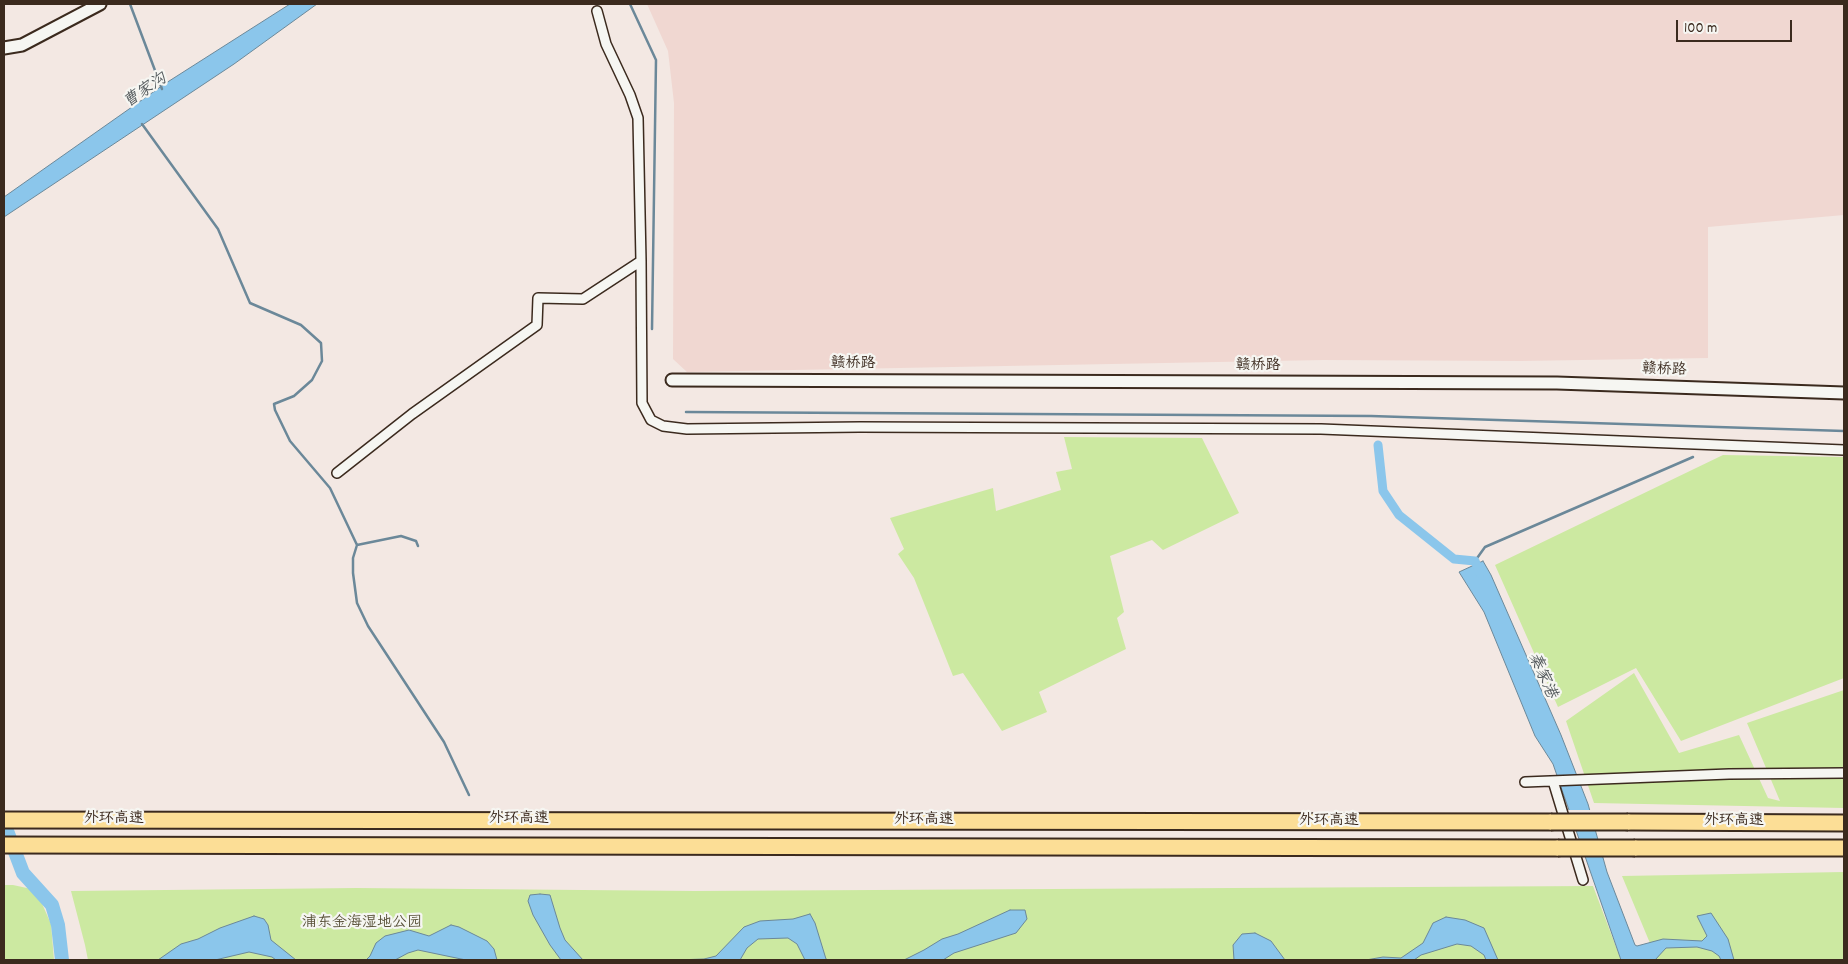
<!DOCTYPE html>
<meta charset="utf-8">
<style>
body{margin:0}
#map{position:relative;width:1848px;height:964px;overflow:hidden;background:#f3e8e3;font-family:Dekko,sans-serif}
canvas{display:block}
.frame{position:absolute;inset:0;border:5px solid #3b2a1e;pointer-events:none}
.scale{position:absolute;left:1676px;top:20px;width:116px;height:22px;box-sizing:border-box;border:2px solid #3b2a1e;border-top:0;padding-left:6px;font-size:15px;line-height:18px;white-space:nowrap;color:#3b2a1e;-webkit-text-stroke:4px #f6f6f2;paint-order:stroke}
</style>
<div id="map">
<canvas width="1848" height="964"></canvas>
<div class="frame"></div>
<div class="scale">100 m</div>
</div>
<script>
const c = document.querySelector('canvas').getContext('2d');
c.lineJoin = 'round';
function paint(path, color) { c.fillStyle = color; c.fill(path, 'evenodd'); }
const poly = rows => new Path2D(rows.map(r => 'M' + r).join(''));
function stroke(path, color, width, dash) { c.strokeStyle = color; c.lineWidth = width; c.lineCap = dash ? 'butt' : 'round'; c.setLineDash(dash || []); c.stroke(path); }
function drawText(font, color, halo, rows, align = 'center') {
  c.font = font + ' Dekko,"LXGW WenKai TC",sans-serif'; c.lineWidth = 4.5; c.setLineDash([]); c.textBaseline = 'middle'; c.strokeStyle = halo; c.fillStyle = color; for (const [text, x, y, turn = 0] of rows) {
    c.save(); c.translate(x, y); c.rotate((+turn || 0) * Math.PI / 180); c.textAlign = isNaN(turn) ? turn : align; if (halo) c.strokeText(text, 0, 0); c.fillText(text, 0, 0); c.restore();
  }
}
const built = poly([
 [647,4,1844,4,1844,215,1708,227,1708,358,1520,361,1324,360,687,372,673,359,674,103,668,51]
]);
const green = poly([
 [1064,437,1202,438,1239,513,1163,550,1152,540,1110,556,1124,612,1117,618,1126,649,1039,692,1047,712,1002,731,963,673,953,676,914,578,898,554,904,549,890,518,993,488,996,511,1061,490,1056,472,1072,469],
 [1723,455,1844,457,1844,678,1681,741,1636,668,1558,707,1495,565],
 [1634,673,1679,753,1739,735,1768,798,1780,801,1747,723,1844,690,1844,808,1594,803,1566,721],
 [1844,872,1844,960,1657,960,1622,876],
 [4,885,13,885,36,890,51,924,54,960,4,960],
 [1593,886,1621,960,88,960,85,945,71,891,356,888,695,891]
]);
const water = poly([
 [290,4,317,4,234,64,4,217,4,197,166,83,290,4],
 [1483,561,1491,575,1561,735,1588,804,1607,872,1635,945,1637,946,1663,939,1702,941,1707,936,1697,916,1711,913,1728,939,1734,960,1721,960,1719,956,1712,951,1697,947,1666,948,1655,960,1621,960,1553,764,1535,736,1484,612,1459,572,1483,561],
 [540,894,550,895,560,928,565,940,583,960,561,960,550,945,533,915,528,901,530,895,540,894],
 [1010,910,1025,910,1027,919,1016,933,954,953,943,960,904,960,924,950,942,939,958,934,1010,910],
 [810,914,815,923,826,959,828,960,805,960,797,944,788,938,758,939,747,948,740,960,676,960,704,959,716,956,744,927,760,921,793,919,810,914],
 [254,916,264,919,268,925,271,940,296,960,276,960,272,957,249,952,215,960,158,960,181,944,198,939,220,928,254,916],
 [1446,917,1465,920,1484,928,1498,960,1486,960,1484,955,1471,946,1457,944,1421,955,1414,960,1366,960,1383,957,1401,958,1423,943,1433,923,1446,917],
 [451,925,459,927,487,941,494,949,497,960,466,960,418,950,408,953,395,960,366,960,370,956,376,943,385,936,409,930,429,936,451,925],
 [1255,933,1271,941,1285,960,1234,960,1233,945,1242,934,1255,933]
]);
const pier = poly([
 [1568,810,1592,810,1599,831,1575,831]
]);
const stream = poly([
 [130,4,162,89],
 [630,4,656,60,652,329],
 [142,124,218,229,250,303,301,325,321,343,322,361,312,380,294,396,274,404,275,410,290,441,330,488,357,545,401,536,416,541,418,546],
 [686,412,1371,416,1844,431],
 [357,545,353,558,353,573,357,603,368,626,444,742,469,795],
 [1475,561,1485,547,1693,457]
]);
const canal = poly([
 [1378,445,1383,491,1399,515,1454,559,1475,561,1480,573]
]);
const river = poly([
 [4,823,23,873,52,905,58,925,62,960]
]);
const street = poly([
 [597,11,606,44,630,95,638,118,641,261,642,403,651,420,663,426,687,429,860,427,1321,429,1844,450],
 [337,473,412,414,537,325,538,298,583,299,641,261],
 [1553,781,1583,880],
 [1525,782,1729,774,1844,773]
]);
const secondary = poly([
 [4,48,22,45,100,4],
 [672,380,1557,383,1844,393]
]);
const highway = poly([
 [4,820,1551,822],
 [1628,822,1844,823],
 [4,845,1558,848],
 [1635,848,1844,848]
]);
const highwayBridge = poly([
 [1551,822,1628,822],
 [1558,848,1635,848]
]);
const streetNames = [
 ["赣桥路",853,365],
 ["赣桥路",1258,367],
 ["赣桥路",1664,371,2],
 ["外环高速",114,820],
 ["外环高速",519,820],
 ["外环高速",924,821],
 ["外环高速",1329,822],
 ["外环高速",1734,822]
];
const parkNames = [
 ["浦东金海湿地公园",362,924]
];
const waterNames = [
 ["曹家沟",146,92,-34],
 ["秦家港",1541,676,66]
];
paint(built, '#f0d7d1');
paint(green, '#cce9a1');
paint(water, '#8bc6eb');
stroke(water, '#6b8899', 1);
paint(pier, '#f3e8e3');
stroke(stream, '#6b8899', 2.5);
stroke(canal, '#8bc6eb', 9);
stroke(river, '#8bc6eb', 14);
stroke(street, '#3b2a1e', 12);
stroke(secondary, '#3b2a1e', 15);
stroke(highway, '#3b2a1e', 19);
stroke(street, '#f6f6f2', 9);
stroke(secondary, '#f6f6f2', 11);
stroke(highway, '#fcde96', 15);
stroke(highwayBridge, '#3b2a1e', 19, []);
stroke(highwayBridge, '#fcde96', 15);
drawText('15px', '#3b2a1e', '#f6f6f2', streetNames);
drawText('15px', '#585038', '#f6f6f2', parkNames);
drawText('italic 16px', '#53595c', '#f6f6f2', waterNames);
</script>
